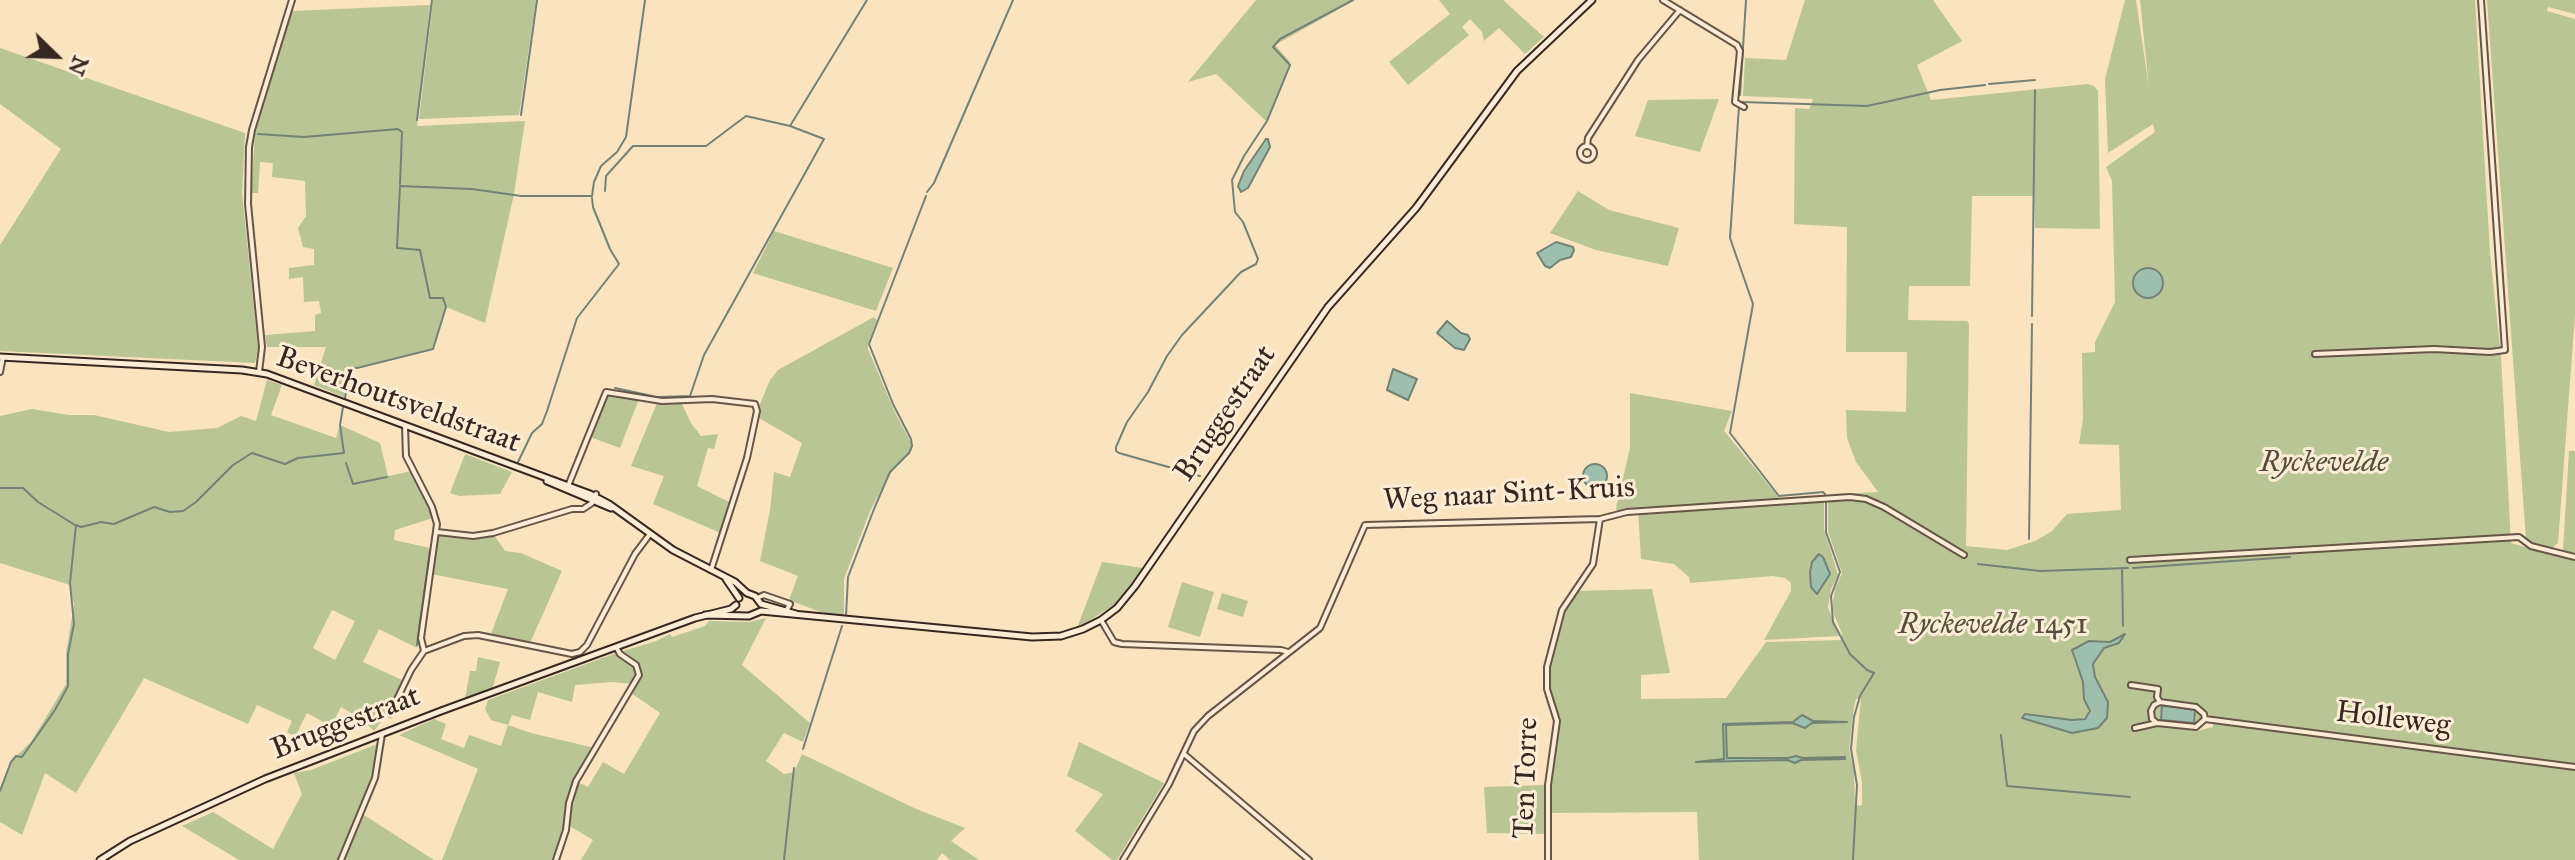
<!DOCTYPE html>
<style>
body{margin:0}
#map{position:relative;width:2575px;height:860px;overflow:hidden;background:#f9e4bf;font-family:"IM FELL Great Primer",serif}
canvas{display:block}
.north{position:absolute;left:16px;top:16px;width:80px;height:80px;-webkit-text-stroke:6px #fbedd5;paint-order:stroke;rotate:113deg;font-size:22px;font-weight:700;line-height:32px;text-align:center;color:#362720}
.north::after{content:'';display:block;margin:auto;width:28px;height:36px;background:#362720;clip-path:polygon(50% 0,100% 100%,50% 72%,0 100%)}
</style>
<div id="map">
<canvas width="2575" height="860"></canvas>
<div class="north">N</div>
</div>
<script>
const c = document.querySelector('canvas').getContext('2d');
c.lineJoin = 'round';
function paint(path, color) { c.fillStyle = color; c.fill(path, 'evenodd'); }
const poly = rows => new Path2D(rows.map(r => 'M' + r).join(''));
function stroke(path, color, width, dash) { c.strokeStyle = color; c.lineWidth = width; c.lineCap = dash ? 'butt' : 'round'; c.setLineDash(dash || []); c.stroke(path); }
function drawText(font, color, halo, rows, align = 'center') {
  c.font = font + ' "IM FELL Great Primer",serif'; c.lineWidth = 6; c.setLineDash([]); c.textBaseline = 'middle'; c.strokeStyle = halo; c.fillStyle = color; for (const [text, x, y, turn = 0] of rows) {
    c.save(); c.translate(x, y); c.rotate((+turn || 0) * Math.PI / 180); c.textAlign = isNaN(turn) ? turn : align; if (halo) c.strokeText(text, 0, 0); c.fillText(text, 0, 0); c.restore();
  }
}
const green = poly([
 [433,0,536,0,519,115,419,119],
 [1256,0,1355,0,1275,45,1290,62,1266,121,1216,74,1188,82],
 [1439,0,1503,0,1544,37,1525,54,1499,28,1484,41,1482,32,1470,19,1462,27,1469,35,1408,85,1389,62,1450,14],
 [1805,0,1933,0,1962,41,1917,65,1931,100,2088,84,2094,86,2098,91,2100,229,2035,228,2034,196,1972,196,1970,286,1909,286,1908,320,1967,321,1969,324,1966,546,2007,550,2035,541,2052,531,2067,514,2121,510,2119,445,2079,444,2083,419,2082,353,2095,352,2095,342,2115,302,2112,181,2106,167,2155,132,2153,124,2108,153,2105,79,2125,0,2136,0,2149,88,2140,0,2475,0,2490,253,2501,357,2511,543,2575,561,2575,860,1699,860,1697,812,1548,813,1551,764,1558,726,1547,674,1562,615,1575,591,1652,589,1670,673,1641,675,1641,699,1726,698,1766,642,1841,640,1842,634,1832,609,1835,589,1842,573,1828,531,1828,499,1836,494,1878,492,1856,462,1847,438,1846,410,1906,412,1907,352,1846,352,1847,227,1794,224,1795,108,1809,109,1813,99,1743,96,1745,58,1786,60],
 [2089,641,2116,645,2104,648,2093,664,2095,677,2108,702,2092,729,2072,733,2023,718,2025,714,2078,720,2089,715,2083,682,2073,657,2075,647],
 [1861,698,1856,750,1862,783,1862,805,1855,806,1854,771,1849,750,1854,707,1856,699],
 [2160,700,2200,707,2213,718,2213,727,2197,731,2158,725,2196,726,2202,717,2195,708,2160,703],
 [2487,0,2575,0,2575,14,2548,7,2547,11,2575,19,2575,315,2558,543,2552,548,2526,540],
 [430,5,417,126,525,121,514,194,485,323,446,307,433,348,357,367,349,366,344,397,314,385,326,347,267,347,265,335,315,331,315,315,321,313,319,301,304,302,303,277,289,279,289,268,314,265,314,249,303,247,298,228,306,216,305,181,272,177,273,163,260,162,258,193,251,193,255,134,292,11],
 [0,48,245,133,242,193,258,348,255,363,0,351,0,245,61,149,0,104],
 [1719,99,1700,152,1635,136,1648,100],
 [1578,191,1609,210,1679,228,1668,266,1596,250,1550,233],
 [774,231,893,268,876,311,753,273],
 [874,317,877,320,868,344,868,349,896,415,911,442,912,450,889,475,870,511,844,579,844,615,823,613,789,600,798,576,760,561,770,510,774,472,790,477,802,443,759,418,760,404,770,380,778,370],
 [267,380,282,385,271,415,336,438,340,425,380,443,388,476,412,471,433,518,395,530,394,540,430,548,417,648,379,629,363,662,402,680,384,718,374,731,360,718,341,707,331,726,307,713,295,737,287,732,292,721,257,705,248,724,144,678,76,793,45,773,22,835,0,822,0,788,10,762,31,742,66,684,66,654,74,605,70,585,0,563,0,416,32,409,69,415,94,415,169,432,217,428,241,416,256,421],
 [332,610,355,621,335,660,313,648],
 [1630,393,1732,411,1724,431,1782,501,1822,498,1824,501,1824,529,1838,575,1831,589,1828,607,1839,636,1764,640,1791,591,1791,583,1785,578,1773,576,1690,583,1689,577,1674,564,1641,559,1638,511,1617,512,1616,508,1630,448],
 [608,394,639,399,620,448,590,437],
 [681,402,691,423,701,436,718,434,714,449,708,448,697,486,733,504,723,534,653,504,664,476,631,466,657,403],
 [2569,451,2575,451,2575,555,2563,550],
 [465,454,512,472,500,494,459,496,450,493],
 [439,535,473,537,494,535,505,551,521,553,562,571,530,643,491,634,508,589,431,574],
 [1102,562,1143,568,1114,605,1077,628],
 [1182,582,1214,592,1200,637,1168,627],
 [1222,593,1248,601,1243,617,1217,609],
 [766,618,742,665,810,723,803,742,784,733,766,761,784,774,794,772,802,754,914,808,965,828,951,841,979,860,950,860,942,853,937,860,581,860,593,840,568,825,570,801,577,782,588,787,603,762,624,774,660,713,631,693,640,671,636,662,620,652,656,641,670,634,672,637,705,626,709,621,749,622],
 [616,653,636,668,638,676,634,684,611,682,575,685,572,702,538,692,530,720,512,715,508,725,531,733,595,748,571,792,566,824,555,860,442,860,478,769,399,735,434,719,446,724,441,739,464,748,469,735,501,746,508,725,491,720,485,709,488,700],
 [478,657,500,662,492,690,465,699,470,671,476,671],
 [1079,742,1164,783,1117,860,1112,860,1075,831,1103,794,1067,776],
 [380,743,366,795,338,860,239,860,182,826,213,812,273,849,302,794,294,773,311,770],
 [1547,785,1545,834,1487,833,1484,787],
 [364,815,434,860,343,860]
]);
const water = poly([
 [1266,139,1268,139,1270,147,1248,188,1241,192,1238,186,1244,171,1266,139],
 [1556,242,1573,247,1574,250,1571,257,1560,260,1550,268,1545,266,1537,253,1556,242],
 '2133 283a15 15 0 1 1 30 0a15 15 0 1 1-30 0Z',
 [1447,321,1461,333,1468,335,1470,339,1464,350,1455,348,1437,333,1447,321],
 [1393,369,1417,379,1408,400,1387,390,1393,369],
 '1583 476a12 12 0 1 1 24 0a12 12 0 1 1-24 0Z',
 [1819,554,1823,557,1830,574,1817,594,1811,587,1810,572,1812,562,1819,554],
 [2125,634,2119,643,2104,648,2093,664,2095,677,2108,702,2107,718,2098,728,2072,733,2022,718,2025,714,2072,720,2085,719,2090,711,2084,699,2083,682,2072,650,2089,641,2110,642,2125,634],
 [2162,705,2195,710,2194,723,2161,720,2162,705],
 [1802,715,1813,721,1847,722,1812,723,1805,728,1792,723,1726,725,1727,758,1788,758,1796,756,1803,758,1845,757,1845,759,1801,760,1795,763,1787,760,1696,762,1724,759,1723,724,1793,722,1802,715]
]);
const stream = poly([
 [1989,84,2035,80],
 [1740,95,1746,0],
 [1742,102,1867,106,1940,90,1985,85],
 [1739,106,1730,238,1753,304,1730,433,1779,496,1823,492,1825,494],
 [521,115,537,0],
 [417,120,432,0],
 [258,134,304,137,398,129,402,132,400,184],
 [605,191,606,176,633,146,706,146,746,116,790,126,867,0],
 [927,192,934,183,1013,0],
 [2032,316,2035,90],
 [615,388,657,397,690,396,704,355,824,139,790,126],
 [345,398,350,367,357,368,433,349,446,307,443,298,430,298,420,250,397,248,400,186,472,189,521,196,592,196,594,182,601,166,617,152,626,137,645,0],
 [518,462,532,433,542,424,547,411,577,318,619,264,610,249,593,207,592,198],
 [346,463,353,484,387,477],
 [1200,476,1119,453,1116,451,1116,447,1127,422,1148,392,1167,356,1182,335,1241,272,1256,264,1258,259,1243,222,1235,212,1232,180,1244,156,1267,121,1290,65,1273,47,1280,39,1353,0],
 [0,488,23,488,38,502,75,525],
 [1826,500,1826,532,1840,572,1831,596,1833,622,1850,654,1867,670,1874,673,1860,696,1854,717,1851,749,1857,785,1853,860],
 [2029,539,2032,324],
 [1978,564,2040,571,2128,568],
 [2122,568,2123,626],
 [2133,568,2290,557],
 [846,616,848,577,874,509,890,472,909,453,912,446,911,439,893,404,869,344,926,196],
 [417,645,430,551],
 [2001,735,2007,786,2130,797],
 [803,749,842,626],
 [0,791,11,762,16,756,22,757,55,710,68,686,68,654,74,624,70,583,76,525,81,527,101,522,114,524,154,507,170,512,183,511,196,502,233,465,252,453,285,464,298,458,344,453,340,425,343,407],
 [784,860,794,768]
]);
const street = poly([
 [1663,0,1737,45,1740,51,1735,102,1744,107],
 '1580 153a7 7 0 1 1 14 0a7 7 0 1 1-14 0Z',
 [1587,146,1588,138,1638,60,1680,10],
 [2315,354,2434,349,2490,352,2505,350,2481,0],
 [0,372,3,357],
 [259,372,262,347,248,204,249,147,252,130,292,0],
 [405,426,406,456,432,507,437,524,421,638,424,651],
 [568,486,606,392,662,401,712,399,755,404,757,411,747,458,711,570],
 [437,532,473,536,493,533,572,509,583,509,592,503,596,494],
 [2130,560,2519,537,2531,546,2575,557],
 [757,598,764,595,790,604,785,613],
 [1101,620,1114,642,1122,644,1281,650,1288,652],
 [2131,685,2158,689,2157,697,2160,702],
 [2160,702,2196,707,2204,714,2205,719],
 [390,714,411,670,424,651,464,636,478,635,572,654,580,652,587,645,635,554,650,534],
 [2205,719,2575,767],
 [2157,723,2152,719,2151,711,2154,705,2160,702],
 [2135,728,2157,723,2196,727,2205,719],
 [1184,754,1309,860],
 [341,860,375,778,382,734],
 [556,860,566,830,569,803,576,781,639,675,636,665,620,654,616,647],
 [1123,860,1169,784,1194,731,1208,716,1320,628,1365,525,1600,519,1627,512,1850,497,1866,499,1884,507,1964,555],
 [1548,860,1548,785,1557,721,1547,689,1547,667,1562,610,1593,564,1600,519]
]);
const secondary = poly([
 [0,357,242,370,267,374,590,494,609,504,673,550,735,582,747,593,755,596,761,604,796,614],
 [547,481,611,508],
 [726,579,739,598],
 [705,615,749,616,761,611,1032,637,1061,636,1083,629,1101,620,1117,608,1135,586,1328,307,1416,208,1517,71,1592,0],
 [100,860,130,841,265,779,441,711,695,618,731,609,736,605]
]);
const streetNames = [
 ["Beverhoutsveldstraat",398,401,20],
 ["Bruggestraat",1226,414,-56],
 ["Weg naar Sint-Kruis",1509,495,-3],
 ["Holleweg",2393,720,7],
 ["Bruggestraat",346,724,-21],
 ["Ten Torre",1527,778,-88]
];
const parkNames = [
 ["Ryckevelde",2324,464],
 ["Ryckevelde 1451",1993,626]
];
paint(green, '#b9c595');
paint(water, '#9ebfae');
stroke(water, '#748275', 2);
stroke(stream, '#748275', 2);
stroke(street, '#675648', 8);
stroke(secondary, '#362720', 9);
stroke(street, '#fbedd5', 4);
stroke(secondary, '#fbedd5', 5);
drawText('30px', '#362720', '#fbedd5', streetNames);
drawText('italic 30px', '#574e3d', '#fbedd5', parkNames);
</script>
